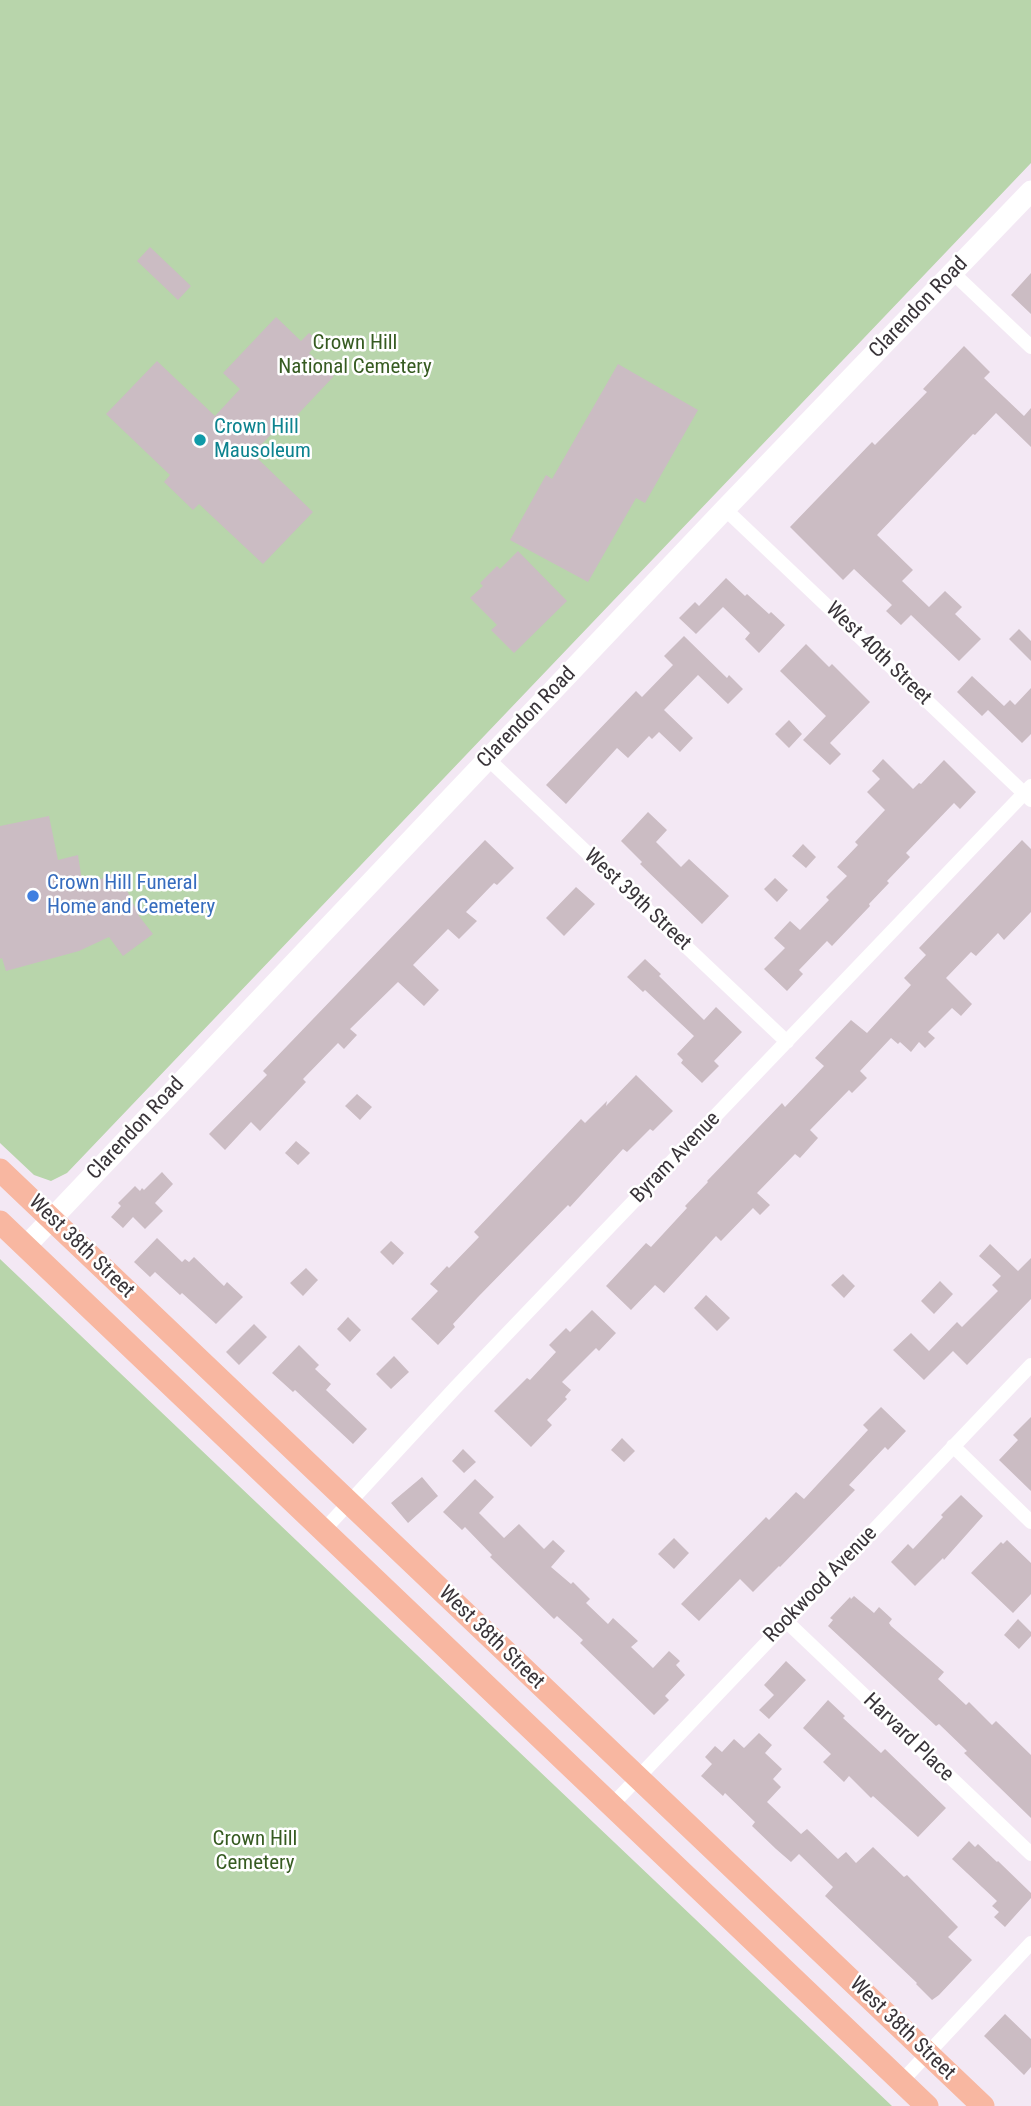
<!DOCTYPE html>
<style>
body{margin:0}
canvas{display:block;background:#f3e8f4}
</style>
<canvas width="1031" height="2106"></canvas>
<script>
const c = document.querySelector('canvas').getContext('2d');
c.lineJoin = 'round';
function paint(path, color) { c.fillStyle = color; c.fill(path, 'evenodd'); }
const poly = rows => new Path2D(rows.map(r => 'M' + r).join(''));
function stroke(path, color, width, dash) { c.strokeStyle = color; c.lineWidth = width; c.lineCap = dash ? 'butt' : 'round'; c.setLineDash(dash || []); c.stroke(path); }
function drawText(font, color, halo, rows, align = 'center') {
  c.font = font + ' "Roboto Condensed",sans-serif'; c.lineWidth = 5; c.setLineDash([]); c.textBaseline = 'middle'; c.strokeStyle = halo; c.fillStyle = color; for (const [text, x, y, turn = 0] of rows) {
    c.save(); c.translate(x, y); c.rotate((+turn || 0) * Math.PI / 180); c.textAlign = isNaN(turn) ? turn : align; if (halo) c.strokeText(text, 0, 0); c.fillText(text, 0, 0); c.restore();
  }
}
const green = poly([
 [0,0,1031,0,1031,163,67,1173,51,1181,34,1175,0,1143],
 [0,1259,892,2106,0,2106]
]);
const building = poly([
 [150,247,191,286,178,300,137,261],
 [1031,273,1031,314,1011,295],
 [276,317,301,341,309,333,319,342,309,353,334,376,284,429,280,425,260,446,262,448,255,456,313,512,263,564,199,504,193,510,164,482,170,475,106,414,157,361,215,416,240,389,223,373],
 [964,346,990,372,984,378,1024,416,1031,408,1031,447,996,413,975,435,973,434,877,535,913,570,902,581,929,607,945,591,962,607,955,614,981,639,959,661,911,615,901,625,886,611,892,605,854,569,843,580,790,527,872,442,875,445,927,392,923,389],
 [618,364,698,410,645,503,636,498,588,582,510,540,546,475,552,479],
 [518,551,567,601,514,653,491,630,497,625,470,598,483,586,480,583,497,566,500,569],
 [726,578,745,596,747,594,769,614,771,612,785,625,759,653,745,639,750,633,723,607,696,634,679,618,695,602,699,606],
 [1019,629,1031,641,1031,661,1009,639],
 [684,636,727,678,729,675,743,689,728,704,698,675,664,710,693,738,680,752,659,732,652,739,649,736,628,758,617,748,566,804,546,785,636,691,642,697,673,665,664,656],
 [806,644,829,667,832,664,870,702,830,743,841,754,830,765,803,740,826,716,780,671],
 [972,676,1004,706,1010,700,1015,705,1031,688,1031,734,1022,743,988,710,982,716,957,692],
 [789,720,802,734,789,748,775,734],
 [883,759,913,789,919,783,921,784,944,760,976,792,960,809,954,803,906,853,910,857,887,881,889,883,869,904,870,906,832,946,827,941,799,970,803,974,787,991,764,969,785,948,774,938,790,921,800,930,829,900,826,897,847,876,837,867,858,845,855,842,885,810,867,792,880,779,872,771],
 [648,812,667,830,656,842,681,867,689,859,729,896,702,924,640,864,642,862,621,841],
 [49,816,58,860,78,855,83,887,118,871,139,916,153,934,123,956,109,937,79,951,6,971,2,958,0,959,0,826],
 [485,840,514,868,497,885,494,883,466,912,477,921,459,939,448,929,413,965,439,990,424,1006,398,982,350,1029,357,1035,344,1049,338,1043,303,1079,306,1082,260,1131,251,1122,225,1150,209,1134,267,1075,263,1071],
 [1022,840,1031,849,1031,912,1004,940,998,933,976,956,971,952,946,978,972,1004,961,1016,952,1008,928,1032,935,1038,925,1048,919,1042,911,1052,900,1042,898,1044,891,1038,860,1071,867,1078,852,1093,849,1090,810,1130,818,1138,800,1158,795,1154,757,1193,770,1205,760,1215,753,1208,721,1241,716,1236,664,1293,655,1285,631,1310,606,1286,646,1243,651,1247,687,1208,685,1206,708,1182,707,1181,782,1103,785,1107,824,1066,815,1058,851,1020,867,1033,911,985,904,978,926,955,919,948],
 [803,844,816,857,806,868,792,856],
 [775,878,788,890,777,902,764,889],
 [576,887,595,904,564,936,546,918],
 [645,959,661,974,659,976,704,1020,716,1007,742,1032,714,1061,719,1066,702,1083,681,1063,683,1060,677,1054,694,1036,645,990,643,992,627,977],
 [636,1075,673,1111,653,1131,650,1129,627,1152,623,1149,570,1207,568,1205,478,1297,453,1324,455,1327,438,1345,411,1319,438,1291,430,1284,447,1266,449,1268,479,1237,474,1232,581,1119,585,1123,607,1101,606,1106],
 [357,1094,372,1107,360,1120,345,1106],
 [296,1141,310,1153,298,1165,285,1153],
 [162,1172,173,1184,155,1203,163,1211,145,1229,133,1217,123,1228,111,1217,121,1206,118,1203,135,1186,140,1191,142,1188,144,1190],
 [157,1238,182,1262,185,1259,189,1262,194,1257,224,1286,227,1282,243,1297,216,1324,182,1293,180,1295,155,1272,150,1277,134,1262],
 [391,1241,404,1253,393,1265,380,1252],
 [990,1244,1018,1271,1031,1258,1031,1299,967,1365,953,1351,924,1380,893,1350,911,1333,929,1351,957,1322,962,1327,998,1291,992,1285,1001,1276,979,1256],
 [306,1268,318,1280,303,1296,290,1283],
 [843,1274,855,1286,844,1298,831,1285],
 [940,1281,953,1294,934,1314,921,1301],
 [706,1295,730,1318,717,1331,694,1308],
 [592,1310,616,1333,599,1351,596,1348,562,1382,571,1390,565,1397,567,1399,547,1420,552,1425,531,1447,494,1411,527,1378,530,1380,556,1352,549,1345,566,1328,570,1332],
 [348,1317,361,1330,350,1342,337,1329],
 [254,1324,267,1337,239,1365,226,1352],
 [299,1345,319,1365,315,1369,331,1384,326,1390,367,1429,353,1444,295,1390,293,1392,272,1373],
 [394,1356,409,1372,391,1389,376,1374],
 [881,1407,906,1431,888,1450,885,1447,849,1485,855,1490,780,1567,779,1566,753,1592,740,1579,699,1621,681,1604,766,1517,769,1520,796,1492,804,1499,868,1430,863,1425],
 [1031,1417,1031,1491,999,1460,1018,1440,1013,1435],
 [622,1438,635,1451,624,1462,611,1450],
 [463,1449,476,1462,464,1473,452,1461],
 [422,1477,438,1496,408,1523,391,1503],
 [475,1479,494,1497,479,1513,504,1538,519,1524,544,1549,553,1540,565,1551,551,1567,571,1584,573,1582,590,1599,586,1603,608,1624,613,1618,638,1641,631,1647,653,1668,669,1651,680,1661,676,1665,685,1675,665,1696,669,1700,654,1715,580,1643,583,1640,557,1616,554,1619,490,1557,492,1555,465,1527,462,1530,443,1512],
 [961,1495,983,1516,944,1560,943,1558,915,1586,891,1562,908,1544,913,1549,943,1517,941,1515],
 [674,1538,689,1553,674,1569,658,1554],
 [1007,1540,1031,1563,1031,1594,1013,1613,971,1573,1001,1542,1003,1544],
 [854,1596,874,1613,879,1607,892,1619,889,1623,891,1626,944,1672,938,1679,966,1705,969,1702,992,1725,996,1721,1031,1755,1031,1818,964,1753,967,1751,939,1724,936,1726,828,1626,833,1620,830,1618,850,1597,851,1599],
 [1018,1619,1031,1632,1031,1636,1019,1649,1004,1635],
 [786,1661,806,1680,769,1719,759,1710,774,1695,764,1685],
 [828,1700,845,1716,843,1718,881,1753,885,1749,946,1808,918,1837,873,1796,871,1798,849,1776,844,1782,823,1762,831,1754,803,1728],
 [759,1733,772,1745,765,1753,782,1769,773,1779,781,1787,767,1802,801,1834,807,1829,838,1859,846,1852,856,1863,873,1847,904,1877,907,1875,958,1927,948,1937,972,1960,939,1995,932,2000,916,1984,917,1983,825,1896,833,1887,799,1854,791,1862,776,1849,752,1826,755,1822,725,1793,723,1796,701,1776,712,1764,705,1757,715,1746,722,1752,734,1739,744,1748],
 [969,1841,975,1847,978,1844,997,1862,998,1861,1031,1893,1031,1898,1005,1927,994,1917,999,1912,992,1906,997,1901,952,1859],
 [1005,2014,1031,2039,1031,2067,1024,2075,984,2036]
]);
const street = poly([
 [953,273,1031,347],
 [725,509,1031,800],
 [488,759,787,1042],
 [953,1446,1031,1522],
 [323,1531,456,1387,1031,786],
 [786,1621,1031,1854],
 [611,1806,1031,1365],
 [901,2082,1031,1943]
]);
const secondary = poly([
 [25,1247,725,509,1031,191]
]);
const primary = poly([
 [0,1170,983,2106],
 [0,1222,927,2106]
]);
const markers = [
 [200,440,7,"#0f9aa8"],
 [33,896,7,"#3f7fe0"]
];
const streetNames = [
 ["Clarendon Road",919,308,-46],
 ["West 40th Street",878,654,44],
 ["Clarendon Road",527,718,-46],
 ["West 39th Street",637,900,43],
 ["Clarendon Road",136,1129,-47],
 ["Byram Avenue",676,1158,-46],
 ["West 38th Street",81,1247,44],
 ["Rookwood Avenue",821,1585,-46],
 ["West 38th Street",491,1638,44],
 ["Harvard Place",908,1738,44],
 ["West 38th Street",902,2029,44]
];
const parkNames = [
 ["Crown Hill",355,344],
 ["National Cemetery",355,368],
 ["Crown Hill",255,1840],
 ["Cemetery",255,1864]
];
const cultureNames = [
 ["Crown Hill",214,428],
 ["Mausoleum",214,452]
];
const shopNames = [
 ["Crown Hill Funeral",47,884],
 ["Home and Cemetery",47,908]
];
paint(green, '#b8d5ab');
paint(building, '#cbbcc3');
stroke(street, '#fff', 14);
stroke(secondary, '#fff', 21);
stroke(primary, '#f8b7a1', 23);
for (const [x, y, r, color] of markers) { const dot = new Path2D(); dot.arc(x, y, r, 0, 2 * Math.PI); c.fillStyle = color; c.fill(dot); stroke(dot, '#fff', 2.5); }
drawText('21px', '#393439', '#fff', streetNames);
drawText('21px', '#365b21', '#fff', parkNames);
drawText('21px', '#0d838f', '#fff', cultureNames, 'left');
drawText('21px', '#366cbe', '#fff', shopNames, 'left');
</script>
